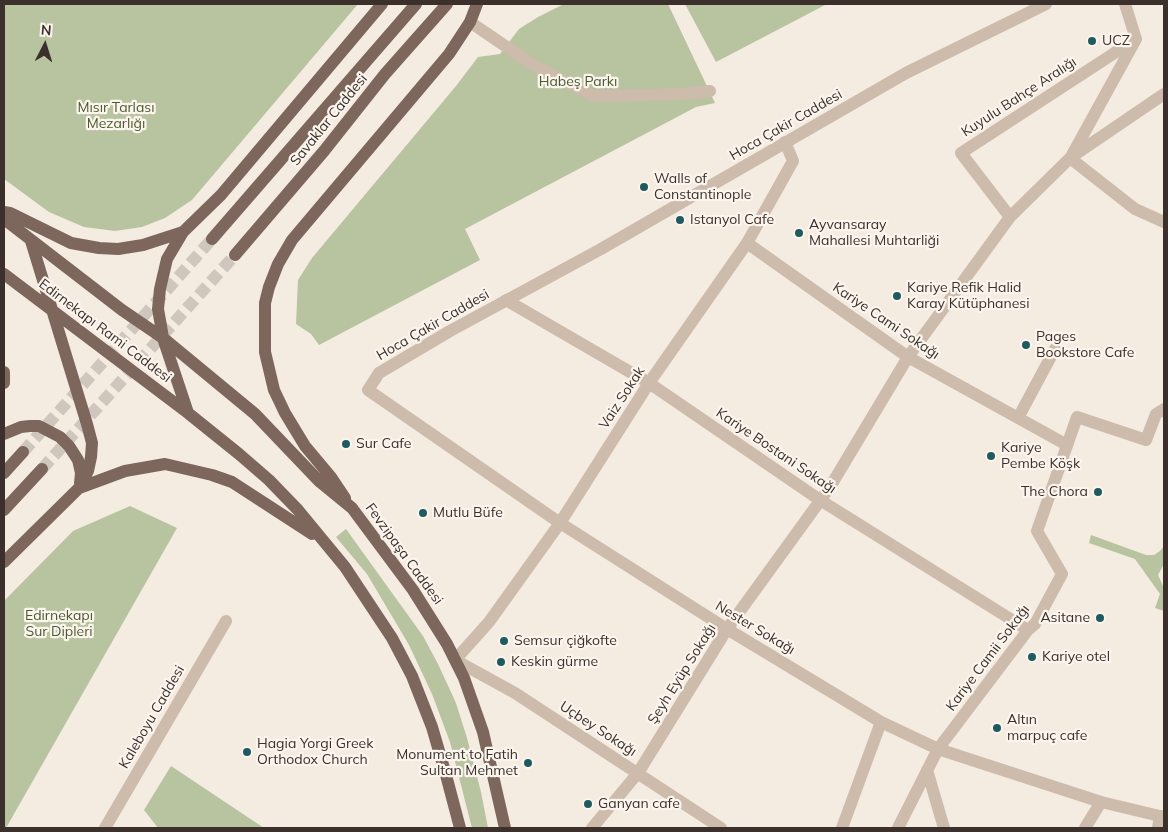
<!DOCTYPE html>
<meta charset="utf-8">
<style>
body{margin:0}
#map{position:relative;width:1168px;height:832px;overflow:hidden;background:#f4ebe1;font-family:Mulish,sans-serif}
canvas{display:block}
.frame{position:absolute;inset:0;border:5px solid #3b302b;pointer-events:none}
.north{position:absolute;left:20px;top:20px;width:50px;height:50px;-webkit-text-stroke:4px #fbf5ee;paint-order:stroke;rotate:5deg;font-size:14px;font-weight:700;line-height:20px;text-align:center;color:#3b302b}
.north::after{content:'';display:block;margin:auto;width:18px;height:22px;background:#3b302b;clip-path:polygon(50% 0,100% 100%,50% 72%,0 100%)}
</style>
<div id="map">
<canvas width="1168" height="832"></canvas>
<div class="frame"></div>
<div class="north">N</div>
</div>
<script>
const c = document.querySelector('canvas').getContext('2d');
c.lineJoin = 'round';
function paint(path, color) { c.fillStyle = color; c.fill(path, 'evenodd'); }
const poly = rows => new Path2D(rows.map(r => 'M' + r).join(''));
function stroke(path, color, width, dash) { c.strokeStyle = color; c.lineWidth = width; c.lineCap = dash ? 'butt' : 'round'; c.setLineDash(dash || []); c.stroke(path); }
function drawText(font, color, halo, rows, align = 'center') {
  c.font = font + ' Mulish,sans-serif'; c.lineWidth = 4.5; c.setLineDash([]); c.textBaseline = 'middle'; c.strokeStyle = halo; c.fillStyle = color; for (const [text, x, y, turn = 0] of rows) {
    c.save(); c.translate(x, y); c.rotate((+turn || 0) * Math.PI / 180); c.textAlign = isNaN(turn) ? turn : align; if (halo) c.strokeText(text, 0, 0); c.fillText(text, 0, 0); c.restore();
  }
}
const green = poly([
 [4,4,358,4,192,200,165,218,142,227,115,231,84,227,49,212,4,179],
 [564,4,668,4,715,103,696,107,465,229,480,260,319,345,311,334,296,324,298,280,312,258,456,86,478,57,500,54,519,29,538,17],
 [685,4,827,4,716,62],
 [130,506,177,528,6,828,4,828,4,601,73,531],
 [346,529,423,636,438,664,456,703,467,738,481,792,488,828,472,828,450,742,432,694,409,645,367,574,336,537],
 [1091,535,1146,555,1154,555,1160,551,1164,546,1164,540,1164,564,1158,575,1164,588,1164,611,1155,608,1160,594,1135,559,1089,543],
 [171,766,264,828,158,828,144,810]
]);
const primaryTunnel = poly([
 [23,452,212,239],
 [42,469,235,255]
]);
const pedestrian = poly([
 [470,22,533,65,593,96,685,94,710,91]
]);
const minor = poly([
 [1072,155,1136,39,1125,4],
 [1070,158,1135,209,1164,222],
 [1010,217,961,153,1136,39],
 [747,243,908,357,1067,445],
 [506,300,649,383,820,500,1028,630],
 [1018,418,1055,349],
 [927,770,944,828],
 [105,828,226,621],
 [592,828,638,773,727,629,830,487,908,357,1010,217,1070,158,1164,94],
 [721,828,515,693,455,660,489,622,560,523,649,383,747,243,793,161,785,142],
 [842,828,881,722],
 [898,828,938,749,1028,630,1035,624,1062,574,1037,531,1077,417,1146,440,1156,414,1164,409],
 [1085,828,1101,802],
 [1158,828,1160,816]
]);
const tertiary = poly([
 [1046,4,906,73,601,249,450,331,379,373,368,390,560,523,727,629,881,722,938,749,1101,802,1164,817]
]);
const primary = poly([
 [4,212,10,213,71,243,99,248,118,249,143,245,183,232],
 [4,219,122,310,163,338,255,414,319,481,352,508,413,590,447,644,464,678,483,732,505,828],
 [212,239,416,4],
 [235,255,324,151,385,74,447,4],
 [4,274,188,413,239,454,269,480,298,510,345,567,392,638,412,676,432,727,446,775,460,828],
 [4,372,4,383],
 [188,413,163,338,161,326,158,309,160,289,167,259,183,232,221,195,382,4],
 [4,434,21,427,30,426,39,426,60,437,69,446,78,460,81,473,80,483],
 [4,473,23,452],
 [79,488,125,471,165,464,212,475,232,482,312,534],
 [345,498,331,477,305,446,285,413,274,390,265,352,265,303,269,287,278,264,292,240,449,54,470,22,477,4],
 [4,510,42,469],
 [4,562,79,488,88,471,91,457,92,443,87,424,31,241]
]);
const markers = [
 [1092,41,5,"#1f5a5e"],
 [644,187,5,"#1f5a5e"],
 [680,220,5,"#1f5a5e"],
 [799,233,5,"#1f5a5e"],
 [897,296,5,"#1f5a5e"],
 [1026,345,5,"#1f5a5e"],
 [346,444,5,"#1f5a5e"],
 [991,456,5,"#1f5a5e"],
 [1098,492,5,"#1f5a5e"],
 [423,513,5,"#1f5a5e"],
 [1100,618,5,"#1f5a5e"],
 [504,641,5,"#1f5a5e"],
 [1032,657,5,"#1f5a5e"],
 [501,662,5,"#1f5a5e"],
 [997,728,5,"#1f5a5e"],
 [247,752,5,"#1f5a5e"],
 [528,763,5,"#1f5a5e"],
 [588,804,5,"#1f5a5e"]
];
const poiNames = [
 ["UCZ",1102,41],
 ["Walls of",654,179],
 ["Constantinople",654,195],
 ["Istanyol Cafe",690,220],
 ["Ayvansaray",809,225],
 ["Mahallesi Muhtarliği",809,241],
 ["Kariye Refik Halid",907,288],
 ["Karay Kütüphanesi",907,304],
 ["Pages",1036,337],
 ["Bookstore Cafe",1036,353],
 ["Sur Cafe",356,444],
 ["Kariye",1001,448],
 ["Pembe Köşk",1001,464],
 ["The Chora",1088,492,"right"],
 ["Mutlu Büfe",433,513],
 ["Asitane",1090,618,"right"],
 ["Semsur çiğkofte",514,641],
 ["Kariye otel",1042,657],
 ["Keskin gürme",511,662],
 ["Altın",1007,720],
 ["marpuç cafe",1007,736],
 ["Hagia Yorgi Greek",257,744],
 ["Orthodox Church",257,760],
 ["Monument to Fatih",518,755,"right"],
 ["Sultan Mehmet",518,771,"right"],
 ["Ganyan cafe",598,804]
];
const parkNames = [
 ["Habeş Parkı",578,82],
 ["Mısır Tarlası",116,108],
 ["Mezarlığı",116,124],
 ["Edirnekapı",59,616],
 ["Sur Dipleri",59,632]
];
const streetNames = [
 ["Kuyulu Bahçe Aralığı",1019,97,-33],
 ["Savaklar Caddesi",329,120,-51],
 ["Hoca Çakir Caddesi",786,125,-30],
 ["Kariye Cami Sokağı",886,321,34],
 ["Hoca Çakir Caddesi",433,325,-30],
 ["Edirnekapı Rami Caddesi",105,331,37],
 ["Vaiz Sokak",622,398,-57],
 ["Kariye Bostani Sokağı",776,451,34],
 ["Fevzipaşa Caddesi",404,554,54],
 ["Nester Sokağı",755,628,31],
 ["Kariye Camii Sokağı",988,658,-53],
 ["Şeyh Eyüp Sokağı",682,674,-58],
 ["Kaleboyu Caddesi",152,717,-60],
 ["Uçbey Sokağı",598,729,33]
];
paint(green, '#b8c4a0');
stroke(primaryTunnel, '#cfc6bd', 12, [12, 6]);
stroke(pedestrian, '#cdbbac', 12);
stroke(minor, '#cdbbac', 12);
stroke(tertiary, '#cdbbac', 12);
stroke(primary, '#7d675c', 12);
for (const [x, y, r, color] of markers) { const dot = new Path2D(); dot.arc(x, y, r, 0, 2 * Math.PI); c.fillStyle = color; c.fill(dot); stroke(dot, '#fbf5ee', 2); }
drawText('14px', '#3b302b', '#fbf5ee', poiNames, 'left');
drawText('14px', '#4a5a2e', '#fbf5ee', parkNames);
drawText('14px', '#3b302b', '#fbf5ee', streetNames);
</script>
